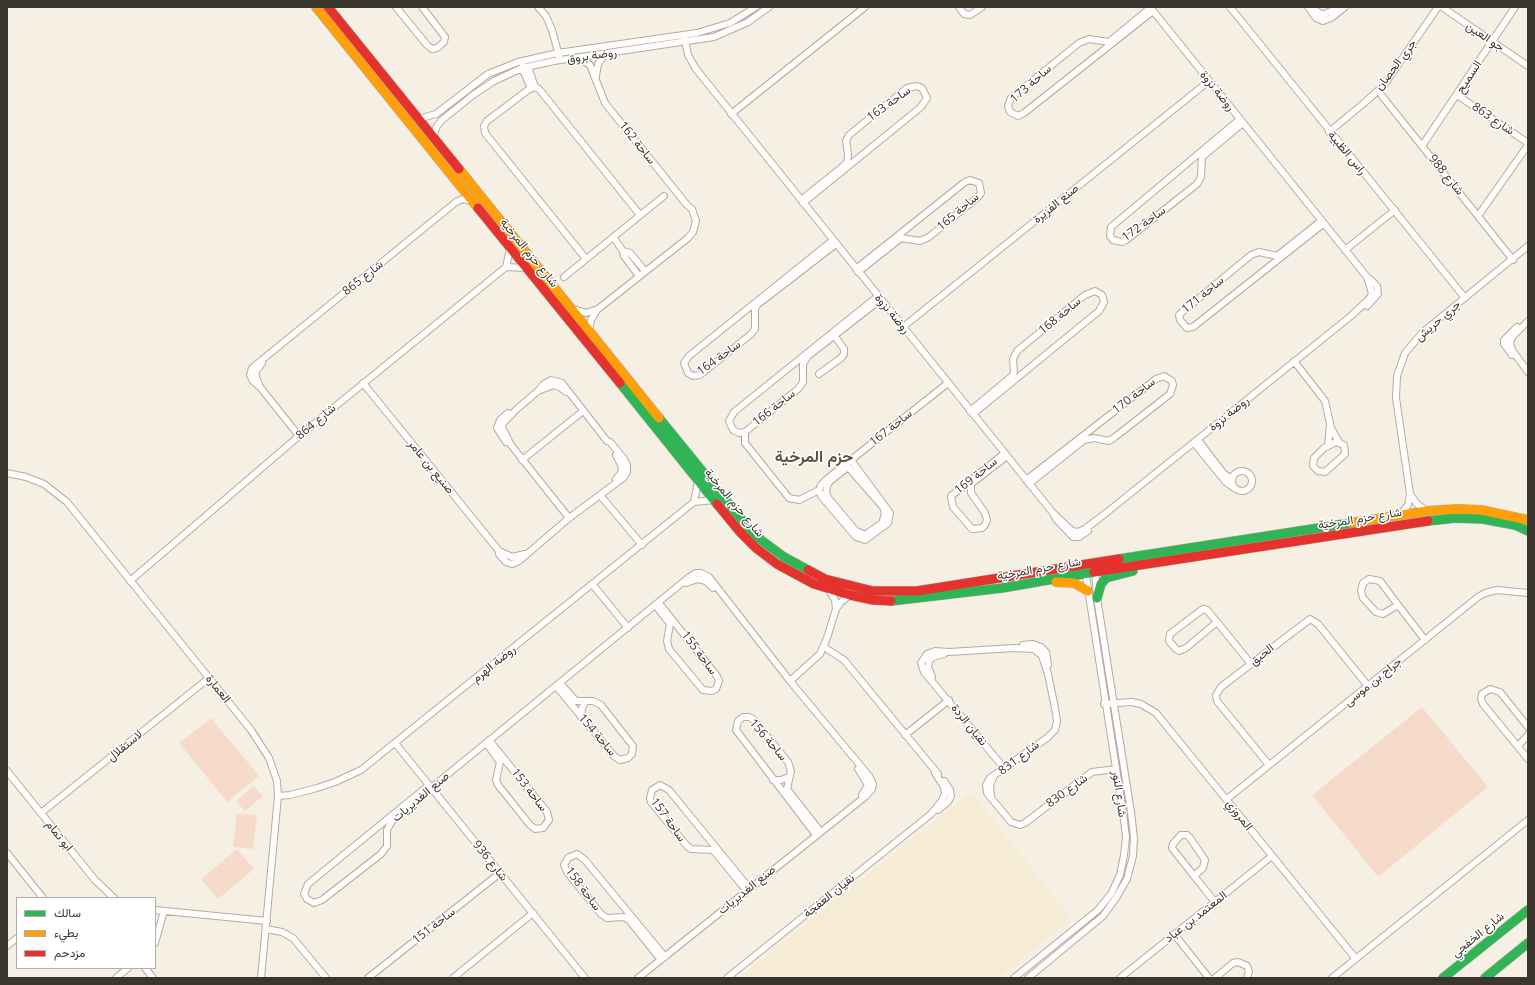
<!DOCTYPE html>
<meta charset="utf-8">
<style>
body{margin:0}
#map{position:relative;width:1535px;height:985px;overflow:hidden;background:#f5f0e3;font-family:"Open Sans",Vazirmatn,sans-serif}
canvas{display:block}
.frame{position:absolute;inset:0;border:8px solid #3a362d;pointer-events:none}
.legend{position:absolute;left:16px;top:897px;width:140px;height:72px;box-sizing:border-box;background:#fff;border:1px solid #b0afab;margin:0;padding:5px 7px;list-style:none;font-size:12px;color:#3a362d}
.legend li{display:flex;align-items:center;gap:8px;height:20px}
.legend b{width:20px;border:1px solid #b0afab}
</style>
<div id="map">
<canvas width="1535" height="985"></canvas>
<div class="frame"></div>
<ul class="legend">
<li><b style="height:5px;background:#30b455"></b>سالك</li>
<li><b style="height:5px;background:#ff9f0a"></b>بطيء</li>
<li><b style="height:5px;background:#e5322d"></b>مزدحم</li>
</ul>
</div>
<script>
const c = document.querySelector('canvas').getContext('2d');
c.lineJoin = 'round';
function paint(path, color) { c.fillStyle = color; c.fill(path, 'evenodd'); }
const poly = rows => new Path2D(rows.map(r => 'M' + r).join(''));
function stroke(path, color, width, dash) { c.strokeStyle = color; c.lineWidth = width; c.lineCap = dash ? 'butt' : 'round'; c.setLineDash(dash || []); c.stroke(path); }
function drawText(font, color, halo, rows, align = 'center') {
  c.font = font + ' "Open Sans",Vazirmatn,sans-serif'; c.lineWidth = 3; c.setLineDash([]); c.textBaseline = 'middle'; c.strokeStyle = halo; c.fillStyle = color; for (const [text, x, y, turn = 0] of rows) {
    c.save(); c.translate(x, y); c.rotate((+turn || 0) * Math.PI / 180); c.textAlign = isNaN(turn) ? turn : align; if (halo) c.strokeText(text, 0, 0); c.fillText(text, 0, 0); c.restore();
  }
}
const built = poly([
 [971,792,1072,919,998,978,738,978]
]);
const green = poly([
 [1422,707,1488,787,1378,877,1312,795],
 [211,718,259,776,227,802,179,743],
 [254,786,263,796,245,811,236,801],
 [237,813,257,815,253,849,233,847],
 [237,849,254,869,218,899,201,879]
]);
const street = poly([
 [396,7,427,45,432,49,437,48,444,42,445,37,422,7],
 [538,7,546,16,552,30,559,56],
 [959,7,964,14,970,15,982,7],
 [1230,7,1465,298],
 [1308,7,1316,18,1323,21,1331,18,1345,7],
 [1312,7,1322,15,1341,7],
 [1442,7,1528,66],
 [1150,8,1109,42,1089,39,1079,43,1011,98,1008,106,1010,112,1018,116,1024,113,1153,11],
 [684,35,688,55,696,69,1053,513,1056,519,1073,537,1079,537,1088,531],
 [523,66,522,68,531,88],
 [528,67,535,87],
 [596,76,598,64,605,54],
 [1378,91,1513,260],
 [1457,95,1528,143],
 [731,114,865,7],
 [418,119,436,114,488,74,518,62,558,53,697,33,730,23,756,7],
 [1240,119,1111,227,1110,236,1113,240,1122,242,1126,240,1197,184,1201,177,1202,157,1243,123],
 [1329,132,1363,104,1384,85,1438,7],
 [433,137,437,126,442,120,473,95,494,81,522,68,554,61,714,37,748,22,769,7],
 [1422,146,1515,7],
 [801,200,847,163,848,154,846,141,849,135,907,88,917,86,922,88,927,98,921,107,803,203],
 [1478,216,1528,145],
 [1321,221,1277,256,1259,252,1251,255,1181,313,1179,315,1180,320,1187,328,1193,327,1323,224],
 [613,237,623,251,624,256,639,276],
 [833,240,689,356,684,363,688,373,693,376,700,375,750,335,755,329,755,309,757,305,836,244],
 [1345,250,1395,210],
 [623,251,630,253,645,271],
 [586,259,485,133,484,126,487,121,528,90,535,87,539,89,640,215],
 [506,267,510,249],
 [856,269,965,182,970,180,979,183,981,193,978,197,929,237,920,241,901,238,858,272],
 [564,277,664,196],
 [878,296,734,412,729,421,733,430,739,433,745,432,798,389,803,382,803,364,808,356,880,300],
 [1367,306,1378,294,1377,286,1370,279],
 [574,309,586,313,598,309,688,238,693,232,696,221,692,209,687,205,605,103,590,65,578,58],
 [1528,321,1513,336,1510,342,1512,350,1528,372],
 [903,327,1209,81],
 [589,330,591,320,597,310],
 [1512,355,1504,344,1504,340,1517,327],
 [1294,361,1325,401,1331,428,1339,442],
 [819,374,841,358,844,354,844,349,834,335],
 [363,383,499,551,512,557,525,554],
 [259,385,255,373,262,363],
 [566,392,560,387,553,385,538,391,518,408,503,423,502,427,511,445,569,518],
 [970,411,1012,376,1014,372,1013,359,1017,351,1085,295,1095,291,1102,295,1104,302,1099,311,973,414],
 [745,432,745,443,789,498,799,500,819,490],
 [299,436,260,387,253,381,250,375,252,368,456,202,463,199,471,201],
 [1198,440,1224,474,1232,479],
 [506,442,497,428,500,420,508,413],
 [1336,442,1344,445,1345,454,1325,472,1318,471,1313,466,1314,458,1324,448,1336,442],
 [1194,443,1226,482,1234,488],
 [1328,446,1330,424],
 [1005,453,951,496,953,507,972,529,982,528,985,525,987,520,985,513,971,493,971,484,1007,456],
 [616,455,622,467,621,473,616,479],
 [522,460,583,411],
 [851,460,890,513,888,523,865,540,856,537,821,496,819,490,821,485,827,479,948,383],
 [848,467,883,507,885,514,882,523,865,535,856,531,829,499,826,493,827,486,830,481,848,467],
 '1232 481a10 10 0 1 1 20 0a10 10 0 1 1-20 0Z',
 [7,473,26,477,44,484,67,502,251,730,269,758,277,781,278,796,261,978],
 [1026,480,1156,379,1164,376,1172,381,1173,385,1170,394,1115,437,1109,441,1094,438,1084,440,1029,484],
 [1410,494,1417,504,1427,511],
 [600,495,642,545],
 [694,502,698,481],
 [1053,513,1072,531,1078,532,1085,529,1106,513,1351,316,1370,298,1372,293,1367,277,1150,7],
 [1400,515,1408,505,1410,494,1396,398,1397,376,1405,353,1423,332,1528,246],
 [499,551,499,554,506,562,512,564,519,561,569,518,623,478,627,472,627,465,624,459,610,442,607,441,562,383,551,380,544,384,538,391],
 [1369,579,1380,581,1398,605,1383,614,1376,612,1363,598,1361,591,1363,583,1369,579],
 [130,581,299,436,506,267,525,268],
 [686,583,698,579,706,581,713,588],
 [593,585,628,628],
 [828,589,835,600,836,609],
 [1398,605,1425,640],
 [656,606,670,624,667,641,669,649,703,690,712,691,716,689,719,681,717,676,659,603],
 [1203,609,1207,610,1217,622,1186,648,1179,651,1176,649,1169,641,1170,634,1203,609],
 [1217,622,1251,664],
 [1023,645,1033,644,1041,647,1046,652,1048,665],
 [824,647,844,660,938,774],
 [932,677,928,667,929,661,933,657,944,654],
 [790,681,820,654,827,638,836,609,841,602,850,595],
 [556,686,614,756,620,760,628,758,632,754,633,746,601,705,593,701,576,701,560,683],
 [1104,704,1132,702,1141,704,1156,713,1356,959],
 [581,717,582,708,586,701],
 [1528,727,1500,692,1490,689,1482,694,1481,699,1483,704,1528,759],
 [905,735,949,700],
 [395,743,585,978],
 [486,743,500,762,496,780,498,785,530,825,535,829,543,828,549,820,547,812,489,740],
 [1518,746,1528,735],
 [1269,765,1217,701,1216,695,1221,687,1310,619,1318,624,1368,686],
 [1004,768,924,672,921,663,927,654,935,651,949,652,1014,648,1034,649,1042,656,1048,674,1055,708,1057,721,1055,730,1047,738,990,778,986,785,987,793,1011,822,1020,825,1025,823,1092,772,1116,769],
 [858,769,868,785,862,795],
 [7,771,95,880,114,898],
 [773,780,781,780,789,777],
 [429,785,308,884,304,894,307,899,314,903,322,900,381,854,387,846,387,830,393,819,688,578,696,573,701,573,709,577,790,681,869,776,873,784,872,789,866,796,638,978],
 [278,796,290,795,317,788,335,782,361,770,694,502,714,500],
 [991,797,990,785,993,778],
 [1227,799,1478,597,1485,593,1497,590,1528,593],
 [938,810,948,802,951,796,950,790,944,781],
 [41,813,209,678],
 [816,835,736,730,738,721,743,717,749,717,753,719,788,762,791,771,787,789,820,831],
 [1181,835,1187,835,1190,838,1205,860,1203,868,1194,876,1172,848,1173,844,1181,835],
 [7,853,43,898],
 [1194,876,1215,902],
 [746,890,713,850,691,849,687,846,651,802,650,798,652,790,660,785,669,790,749,888],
 [155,910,267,921],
 [266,929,282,932,293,938,326,978],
 [1174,934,1209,978],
 [155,943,164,911],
 [7,946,17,938],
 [661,960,629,920,624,917,607,918,601,914,567,872,564,865,568,858,577,854,585,860,665,957],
 [145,968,153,978],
 [116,978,128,968],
 [368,978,500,873],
 [453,978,533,913],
 [727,978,931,814,941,802,945,794,944,787,935,773],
 [1014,978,1098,910,1111,894,1120,875,1124,855,1126,837,1123,813,1085,570],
 [1028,978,1103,916,1116,898,1127,879,1133,856,1134,838,1131,812,1097,598,1095,568],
 [1120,978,1272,856],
 [1215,978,1233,963,1238,962,1247,966,1249,971,1247,978],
 [1332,978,1528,820]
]);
const fast = poly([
 [620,383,717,504],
 [659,418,746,525,761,540,784,557,808,570],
 [1428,521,1455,518,1483,519,1515,525,1528,531],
 [1119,559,1351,523],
 [1097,598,1101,584,1106,578,1133,571],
 [891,601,1002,588,1094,572],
 [1443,978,1528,910],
 [1485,978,1528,943]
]);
const slow = poly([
 [316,7,478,208],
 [459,169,659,418],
 [1351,523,1427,511,1457,509,1481,510,1528,520],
 [1056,582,1074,583,1088,591]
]);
const jam = poly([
 [328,7,459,169],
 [478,208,620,383],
 [717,504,740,532,756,548,777,564,814,584,850,595,873,600,891,601],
 [808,570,825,579,873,591,917,591,1119,559],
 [1094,572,1428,521]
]);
const streetNames = [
 ["جو العين",1485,37,34],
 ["روضة بروق",592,56,-8],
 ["جري الحصان",1396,65,-53],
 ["السميح",1469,77,-57],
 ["ساحة 173",1031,84,-42],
 ["روضة نزوة",1217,91,51],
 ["ساحة 163",889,104,-36],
 ["شارع 863",1493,119,34],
 ["ساحة 162",637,143,51],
 ["راس الظبية",1347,153,50],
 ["شارع 988",1446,175,51],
 ["صنع الفزيرة",1056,204,-39],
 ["ساحة 165",958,212,-41],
 ["ساحة 172",1144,224,-36],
 ["شارع حزم المرخية",529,253,51],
 ["شارع 865",363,278,-39],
 ["ساحة 171",1203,295,-40],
 ["روضة نزوة",892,314,50],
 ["ساحة 168",1060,316,-40],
 ["جري حريش",1438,321,-41],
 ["ساحة 164",719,358,-36],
 ["ساحة 170",1134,396,-38],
 ["ساحة 166",774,408,-39],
 ["روضة نزوة",1229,414,-39],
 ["شارع 864",316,422,-40],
 ["ساحة 167",891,428,-39],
 ["صنيع بن عامر",431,467,51],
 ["ساحة 169",976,476,-39],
 ["شارع حزم المرخية",734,503,50],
 ["شارع حزم المرخية",1360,519,-9],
 ["شارع حزم المرخية",1039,569,-10],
 ["ساحة 155",699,653,53],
 ["الحبق",1262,655,-38],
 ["روضة الهرم",494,664,-39],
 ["جراح بن موسى",1373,682,-39],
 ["العمارة",218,689,51],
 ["نقيان الردة",969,725,51],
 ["ساحة 154",597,735,49],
 ["ساحة 156",768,740,49],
 ["لاستقلال",125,746,-39],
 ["شارع 831",1019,758,-37],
 ["ساحة 153",529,790,52],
 ["شارع 830",1067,791,-36],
 ["شارع النور",1119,794,82],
 ["صنع الغديريات",421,797,-40],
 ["المروزي",1239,815,52],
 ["ساحة 157",668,820,54],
 ["ابو تمام",59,836,51],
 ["شارع 936",490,861,51],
 ["ساحة 158",583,889,53],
 ["صنع الغديريات",747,890,-39],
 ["نقيان العفجة",829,896,-39],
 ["المعتمد بن عباد",1196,917,-38],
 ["ساحة 151",434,926,-38],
 ["شارع الخفجي",1478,935,-39]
];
const districtNames = [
 ["حزم المرخية",814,457]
];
paint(built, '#f6ecd5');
paint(green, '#f7dbca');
stroke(street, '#b1ada3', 8);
stroke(fast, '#b1ada3', 10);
stroke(slow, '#b1ada3', 10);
stroke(jam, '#b1ada3', 10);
stroke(street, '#fefdfb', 6);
stroke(fast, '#30b455', 9);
stroke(slow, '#ff9f0a', 9);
stroke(jam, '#e5322d', 9);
drawText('12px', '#3a362d', '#fff', streetNames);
drawText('bold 16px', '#5b523d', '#fff', districtNames);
</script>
